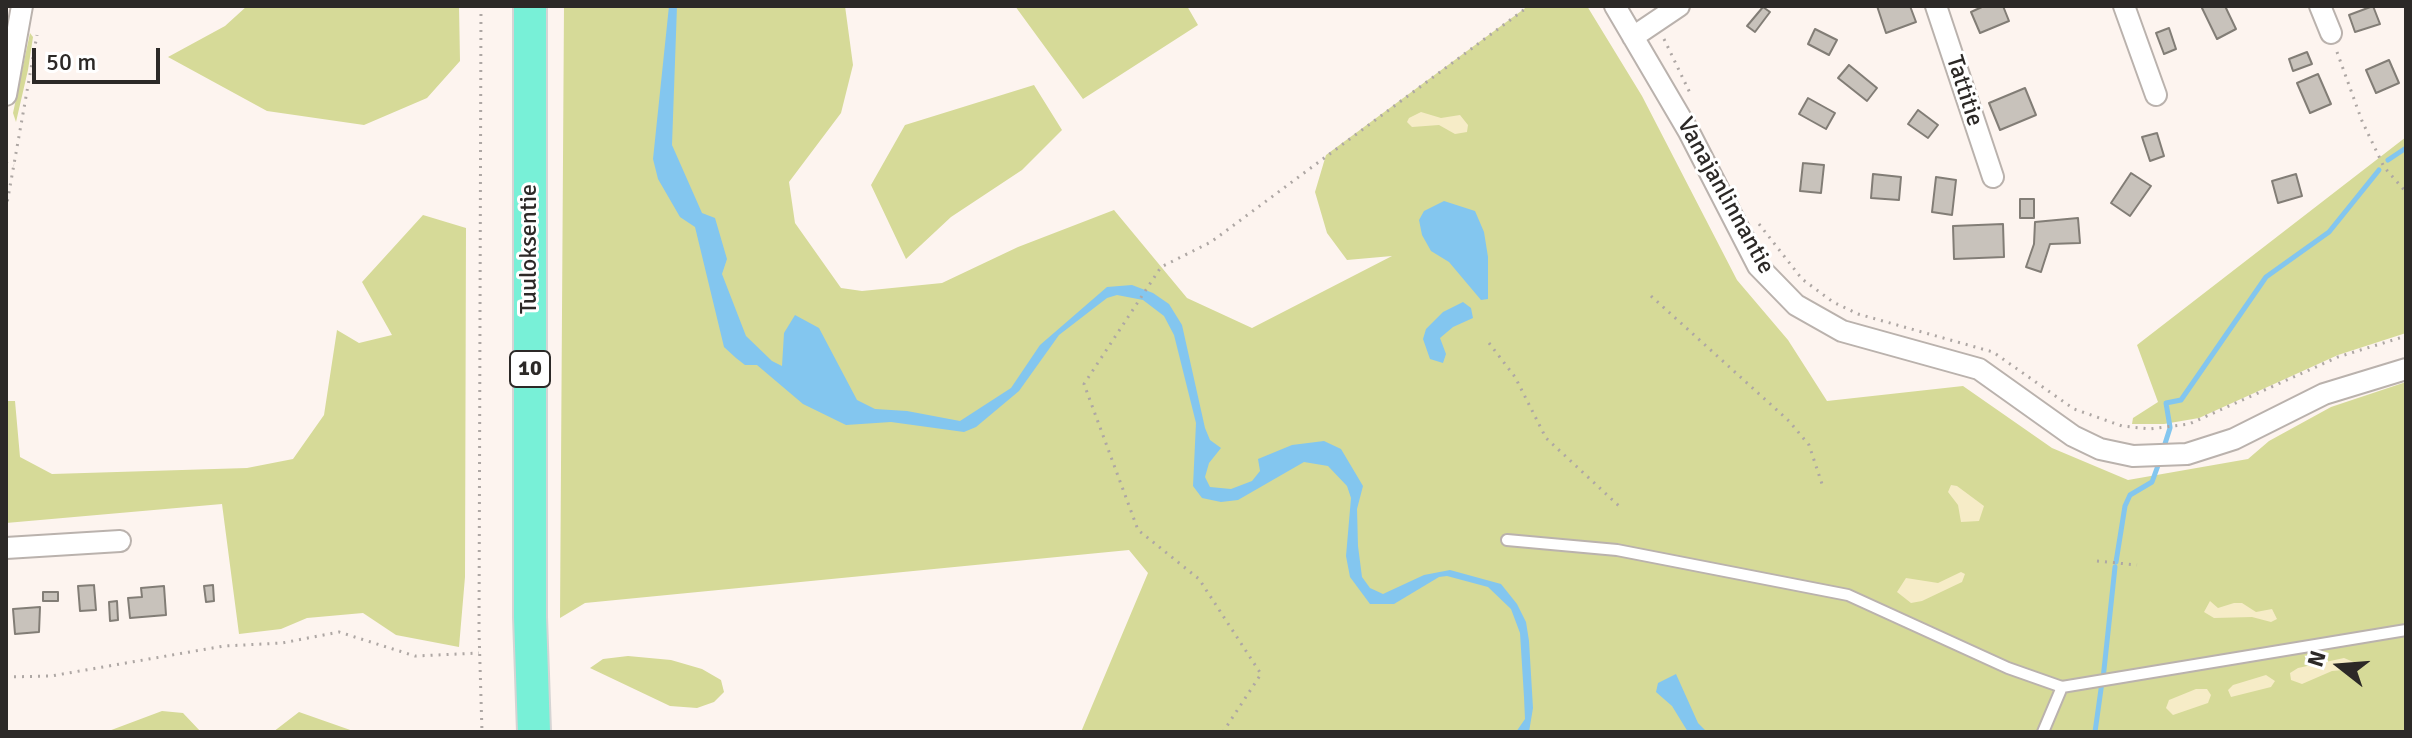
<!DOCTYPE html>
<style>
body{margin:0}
#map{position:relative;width:2412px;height:738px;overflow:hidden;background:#fdf4ef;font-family:Signika,sans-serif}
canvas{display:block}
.frame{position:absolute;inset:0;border:8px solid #2c2927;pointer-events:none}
.north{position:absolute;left:2300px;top:626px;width:80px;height:80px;-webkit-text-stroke:6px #fff;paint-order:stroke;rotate:287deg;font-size:22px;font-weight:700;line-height:32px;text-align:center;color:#2c2927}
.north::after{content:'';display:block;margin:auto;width:28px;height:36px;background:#2c2927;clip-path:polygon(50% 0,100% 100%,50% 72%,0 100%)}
.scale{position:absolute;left:32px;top:48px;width:128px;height:36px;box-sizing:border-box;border:4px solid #2c2927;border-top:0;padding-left:10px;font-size:24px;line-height:28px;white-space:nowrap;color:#2c2927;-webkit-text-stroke:6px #fff;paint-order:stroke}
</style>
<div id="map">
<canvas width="2412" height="738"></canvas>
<div class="frame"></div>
<div class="north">N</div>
<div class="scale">50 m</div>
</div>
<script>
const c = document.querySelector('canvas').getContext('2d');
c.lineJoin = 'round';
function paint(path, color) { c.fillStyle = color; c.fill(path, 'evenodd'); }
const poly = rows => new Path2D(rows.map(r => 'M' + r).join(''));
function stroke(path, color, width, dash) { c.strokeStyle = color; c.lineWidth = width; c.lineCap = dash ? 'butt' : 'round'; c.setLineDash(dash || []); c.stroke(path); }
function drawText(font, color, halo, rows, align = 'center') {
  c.font = font + ' Signika,sans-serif'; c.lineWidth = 6; c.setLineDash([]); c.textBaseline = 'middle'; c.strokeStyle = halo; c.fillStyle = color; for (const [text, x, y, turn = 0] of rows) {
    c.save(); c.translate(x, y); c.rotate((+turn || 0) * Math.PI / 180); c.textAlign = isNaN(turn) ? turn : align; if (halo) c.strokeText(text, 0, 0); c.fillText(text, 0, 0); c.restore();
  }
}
const green = poly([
 [247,6,459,6,460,61,427,98,364,125,267,111,168,57,225,26],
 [564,6,845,6,853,65,841,113,789,182,795,223,841,288,862,291,942,283,1018,247,1114,210,1187,298,1252,328,1392,256,1347,260,1327,233,1315,192,1326,155,1528,6,1587,6,1642,96,1737,280,1788,340,1827,401,1963,386,2052,448,2128,480,2248,459,2269,441,2331,407,2406,382,2406,732,1081,732,1148,573,1129,550,585,603,560,618],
 [1015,6,1187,6,1198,25,1083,99],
 [30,33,33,37,28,70,16,122,13,113],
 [1034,85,1062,130,1022,170,951,217,906,259,871,185,905,125],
 [2406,137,2406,333,2338,355,2199,418,2164,424,2132,424,2133,418,2158,402,2137,345],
 [423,215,466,228,465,577,459,647,396,635,363,613,307,618,281,629,239,634,222,504,6,523,6,401,15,401,20,457,52,474,247,468,293,459,324,415,337,330,359,343,392,335,362,282],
 [628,656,671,660,702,669,721,680,724,692,714,702,697,708,670,706,590,668,603,659],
 [162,711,183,713,201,732,106,732],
 [299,712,356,732,273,732]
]);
const sand = poly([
 [1421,112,1441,118,1460,115,1468,125,1467,132,1455,134,1439,125,1412,127,1407,122,1409,118],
 [1951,485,1957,486,1984,506,1979,521,1961,522,1958,505,1948,492],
 [1961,572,1965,574,1962,582,1922,601,1911,603,1897,592,1906,578,1938,583],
 [2210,601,2218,608,2234,603,2242,603,2256,612,2272,609,2277,619,2271,622,2252,617,2214,618,2204,612],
 [2344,658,2356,663,2354,669,2332,671,2302,684,2291,680,2290,673,2298,668],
 [2266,675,2275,681,2271,687,2231,697,2228,690,2233,685],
 [2196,689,2207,689,2211,695,2208,703,2173,715,2166,708,2169,700]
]);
const water = poly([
 [669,6,677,6,672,145,702,213,715,218,727,259,722,274,746,336,772,361,782,366,784,333,795,315,819,328,857,400,875,409,907,411,960,421,1011,388,1040,345,1107,287,1132,285,1153,293,1169,304,1182,325,1205,428,1210,440,1221,448,1209,463,1205,477,1210,487,1231,489,1252,481,1260,471,1258,459,1292,445,1324,441,1341,449,1363,486,1357,509,1358,546,1362,577,1370,588,1383,594,1424,575,1450,570,1501,584,1517,604,1526,622,1529,641,1533,708,1529,732,1516,732,1525,719,1524,697,1520,633,1511,609,1488,587,1447,576,1439,577,1394,604,1370,604,1350,577,1346,556,1351,498,1347,486,1328,466,1304,462,1238,500,1221,502,1202,498,1193,486,1196,423,1174,335,1164,316,1143,300,1117,295,1107,298,1059,335,1019,391,976,427,964,432,891,422,846,425,803,404,757,365,745,365,736,358,724,347,695,227,680,217,658,179,653,159],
 [1444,201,1475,211,1484,232,1488,257,1488,299,1481,300,1449,262,1431,251,1422,235,1419,220,1424,211],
 [1463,302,1471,308,1473,318,1453,327,1440,338,1446,354,1443,363,1430,359,1423,339,1426,329,1443,312],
 [1676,674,1698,723,1707,732,1688,732,1672,706,1656,692,1658,683]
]);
const stream = poly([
 [2388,160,2406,148],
 [2170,427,2166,403,2181,400,2266,277,2329,232,2379,170],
 [2163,450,2170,428],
 [2116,562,2125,506,2130,495,2152,482,2160,460],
 [2103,679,2115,567],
 [2095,732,2102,682]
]);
const building = poly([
 [1877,6,1910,6,1916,22,1886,33,1877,6],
 [1984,6,2003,6,2009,21,1980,33,1971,12,1984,6],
 [2201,6,2225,6,2236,29,2217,39,2201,6],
 [2373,6,2380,24,2355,32,2349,15,2373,6],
 [1763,7,1770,12,1755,32,1747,26,1763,7],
 [2169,28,2176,49,2164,54,2156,33,2169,28],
 [1815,29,1837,40,1829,55,1808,44,1815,29],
 [2307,52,2312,64,2293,71,2289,59,2307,52],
 [2389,60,2399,83,2376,93,2366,70,2389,60],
 [1849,65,1877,88,1867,101,1838,78,1849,65],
 [2318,74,2331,104,2310,113,2297,83,2318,74],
 [2025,88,2036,115,2000,130,1989,103,2025,88],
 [1808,98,1835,113,1826,129,1799,114,1808,98],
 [1918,110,1938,125,1928,138,1908,124,1918,110],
 [2157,133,2164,156,2150,161,2142,137,2157,133],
 [1803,163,1824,165,1821,193,1800,191,1803,163],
 [2131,173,2151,186,2130,216,2111,203,2131,173],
 [1873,174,1901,177,1899,200,1871,198,1873,174],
 [2296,174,2302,196,2278,203,2272,181,2296,174],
 [1936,177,1956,180,1952,215,1932,212,1936,177],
 [2020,199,2034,199,2034,218,2020,218,2020,199],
 [2078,218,2080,243,2050,244,2041,272,2026,267,2034,244,2035,222,2078,218],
 [2003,224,2004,257,1954,259,1953,226,2003,224],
 [94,585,96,610,80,611,78,586,94,585],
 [213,585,214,601,206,602,204,586,213,585],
 [164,586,166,615,130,618,128,598,142,597,141,588,164,586],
 [43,592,58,592,58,601,43,601,43,592],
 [117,601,118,620,110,621,109,602,117,601],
 [40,607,39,632,15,634,13,609,40,607]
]);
const path = poly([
 [481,6,479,631,482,732],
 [1664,39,1690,93],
 [2337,52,2362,121,2384,167,2406,192],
 [6,163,14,165],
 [6,209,37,35],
 [1759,224,1802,279,1833,302,1858,314,1993,352,2074,409,2122,426,2150,429,2189,424,2338,357,2406,336],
 [1651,296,1789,421,1809,445,1823,487],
 [1489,343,1515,377,1546,438,1619,506],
 [2097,561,2137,565],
 [6,677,51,676,224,646,282,643,339,632,415,656,479,653],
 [1223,732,1261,674,1199,579,1138,530,1084,384,1161,267,1211,242,1529,6]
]);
const service = poly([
 [1507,540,1617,550,1848,595,2008,668,2062,687,2406,630],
 [2043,732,2062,687]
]);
const minor = poly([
 [1615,6,1689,132,1758,266,1796,305,1842,331,1979,369,2073,436,2100,449,2133,456,2187,454,2234,439,2324,394,2406,369],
 [1936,6,1993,177],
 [2124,6,2156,95],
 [2320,6,2331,33],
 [1633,37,1679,6],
 [6,95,22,6],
 [6,548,120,541]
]);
const trunk = poly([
 [530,6,530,617,534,732]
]);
const shields = [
 [530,369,40]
];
const shieldNames = [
 ["10",530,369]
];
const streetNames = [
 ["Tattitie",1964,91,72],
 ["Vanajanlinnantie",1725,196,61],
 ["Tuuloksentie",530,249,-90]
];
paint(green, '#d6da98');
paint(sand, '#f6ecc7');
paint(water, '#83c6ef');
stroke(stream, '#83c6ef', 5);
paint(building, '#c8c2bb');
stroke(building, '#827d76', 2);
stroke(service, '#bab2ad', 14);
stroke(minor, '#bab2ad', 24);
stroke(trunk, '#d5d4d4', 36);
stroke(path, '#aea7a4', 3, [2, 6]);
stroke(service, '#fff', 10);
stroke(minor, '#fff', 20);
stroke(trunk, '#78f0d7', 32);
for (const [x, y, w] of shields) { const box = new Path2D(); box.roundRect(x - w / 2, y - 18, w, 36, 6); c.fillStyle = '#fff'; c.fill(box); stroke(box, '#2c2927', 2); }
drawText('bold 22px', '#2c2927', null, shieldNames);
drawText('24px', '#2c2927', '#fff', streetNames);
</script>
